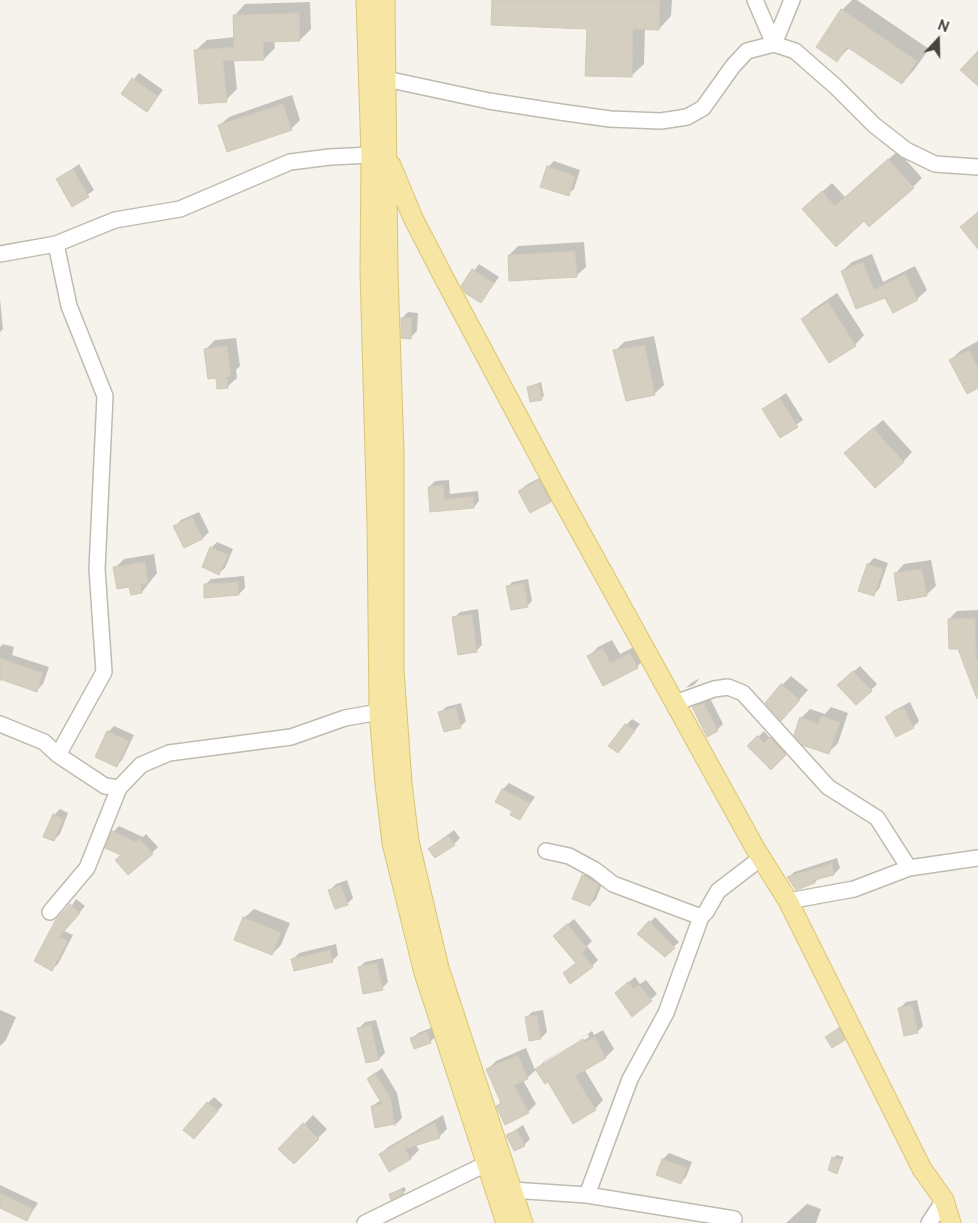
<!DOCTYPE html>
<style>
body{margin:0}
#map{position:relative;width:978px;height:1223px;overflow:hidden;background:#f5f3ec;font-family:Raleway,sans-serif}
canvas{display:block}
.north{position:absolute;left:913px;top:15px;width:50px;height:50px;-webkit-text-stroke:4px #fff;paint-order:stroke;rotate:21deg;font-size:14px;font-weight:700;line-height:20px;text-align:center;color:#49443a}
.north::after{content:'';display:block;margin:auto;width:18px;height:22px;background:#49443a;clip-path:polygon(50% 0,100% 100%,50% 72%,0 100%)}
</style>
<div id="map">
<canvas width="978" height="1223"></canvas>
<div class="north">N</div>
</div>
<script>
const c = document.querySelector('canvas').getContext('2d');
c.lineJoin = 'round';
function paint(path, color) { c.fillStyle = color; c.fill(path, 'evenodd'); }
const poly = rows => new Path2D(rows.map(r => 'M' + r).join(''));
function stroke(path, color, width, dash) { c.strokeStyle = color; c.lineWidth = width; c.lineCap = dash ? 'butt' : 'round'; c.setLineDash(dash || []); c.stroke(path); }
const shadow = poly([
 [493,0,672,0,671,16,659,29,645,28,644,64,631,76,588,28],
 [852,0,857,0,929,49,914,70,902,83,850,47,837,60,842,10],
 [310,2,311,29,300,40,274,41,275,48,264,59,234,60,237,89,226,100,195,51,207,40,235,37,234,16,245,4],
 [139,73,163,90,147,111,122,94],
 [292,95,300,120,291,129,219,126,229,117],
 [898,151,922,178,913,187,864,220,813,200,832,183,845,197],
 [554,161,580,170,574,189,568,194,548,167],
 [79,164,94,190,73,205,58,179],
 [584,242,586,267,576,276,509,255,518,246],
 [872,254,883,282,915,266,927,290,917,299,886,296,856,307,842,271,852,262],
 [479,264,499,277,481,302,463,286],
 [837,293,864,335,855,345,803,319,812,310],
 [0,299,3,329,0,332],
 [408,312,418,313,417,331,411,337,402,318],
 [654,336,664,385,654,394,615,351,624,342],
 [236,338,240,366,236,370,237,378,227,387,217,377,205,350,215,340],
 [978,341,978,386,951,360,960,351],
 [541,382,544,396,541,399,528,387],
 [786,393,803,420,780,436,763,409],
 [883,420,912,452,903,462,855,444],
 [545,475,556,495,550,501,520,491,526,485],
 [449,480,450,494,478,491,479,501,474,507,431,510,429,487,435,481],
 [199,512,209,532,203,538,175,526,181,520],
 [217,542,233,549,225,568,219,573,211,548],
 [154,554,157,573,142,592,130,585,115,568,124,559],
 [874,558,888,563,879,589,873,595,859,590,868,564],
 [931,560,936,586,926,595,895,574,904,564],
 [244,576,245,588,239,594,205,585,211,579],
 [528,579,532,601,527,606,508,587,512,582],
 [478,609,482,645,476,651,454,618,460,612],
 [978,610,978,684,973,686,949,619,957,611],
 [612,640,620,654,640,644,646,657,637,667,603,684,589,656,598,647],
 [3,644,14,647,12,655,49,667,43,684,37,690,3,679,0,681,0,647],
 [860,666,877,684,871,690,845,679],
 [791,676,808,690,781,720,782,685],
 [700,678,694,685,686,688,691,683],
 [710,698,723,724,717,730,694,707,699,701],
 [910,702,919,721,913,727,887,717,893,711],
 [461,703,466,721,460,727,440,713,446,707],
 [831,707,848,713,838,743,829,752,801,718,810,709,825,714],
 [632,719,640,724,618,752,626,725],
 [114,726,134,735,122,760,116,766,108,732],
 [764,731,770,738,776,732,791,748,771,768,749,746],
 [509,783,535,797,520,818,503,789],
 [60,809,68,813,60,834,54,840,54,815],
 [119,826,143,837,146,834,158,847,152,853,122,854,113,832],
 [454,830,460,838,454,844,430,849],
 [837,858,840,868,834,874,819,878,815,882,795,889,788,878,794,872],
 [589,870,604,879,596,899,590,905,583,876],
 [347,880,353,898,347,904,330,890,336,884],
 [76,899,85,906,64,931,73,935,58,964,52,969,36,961],
 [254,909,290,923,281,945,272,954,244,918],
 [655,917,679,942,665,955,658,947,655,949,639,934],
 [574,919,592,941,587,946,598,960,592,966,577,962,561,930],
 [336,944,338,955,332,961,293,959,299,953],
 [383,958,388,982,382,988,359,968,365,962],
 [635,977,640,984,646,980,657,994,632,1015,622,988],
 [917,1000,923,1026,917,1032,900,1008,906,1002],
 [0,1010,16,1017,6,1040,0,1046],
 [543,1010,547,1032,541,1038,526,1018,532,1012],
 [376,1020,385,1053,379,1059,359,1028,365,1022],
 [845,1023,850,1033,844,1039,826,1037],
 [433,1027,436,1036,430,1042,412,1039,418,1033],
 [603,1030,614,1049,606,1057,584,1069,603,1100,595,1109,574,1122,549,1080,537,1069,527,1078,523,1080,536,1104,528,1112,498,1106,502,1102,488,1069,496,1061,526,1048,535,1070,545,1061,592,1031,594,1035],
 [588,1034,589,1037,544,1064,544,1061],
 [382,1068,397,1093,402,1118,396,1124,372,1106,381,1100,368,1079],
 [214,1097,223,1105,199,1132,208,1103],
 [313,1115,327,1129,294,1163,280,1149],
 [443,1115,447,1129,439,1137,415,1144,419,1150,411,1158,389,1170,380,1155,388,1147],
 [523,1125,530,1139,524,1145,508,1135],
 [669,1153,692,1162,686,1177,680,1183,658,1174,663,1159],
 [836,1155,844,1157,837,1172,829,1170],
 [0,1185,38,1203,27,1220,0,1206],
 [404,1187,406,1190,403,1193,390,1194],
 [807,1204,821,1209,816,1223,786,1223]
]);
const building = poly([
 [492,0,660,0,659,30,633,29,632,77,585,76,587,29,491,25,492,0],
 [841,9,917,61,902,84,847,47,837,62,816,47,841,9],
 [299,13,300,41,263,42,264,60,223,61,227,102,199,104,194,50,234,47,233,15,299,13],
 [978,51,978,86,960,70,978,51],
 [132,78,158,96,147,112,121,94,132,78],
 [283,104,292,130,227,152,218,125,283,104],
 [888,159,914,188,869,227,864,221,836,247,802,209,822,191,835,206,888,159],
 [547,166,575,176,569,196,540,187,547,166],
 [73,169,89,197,72,207,56,179,73,169],
 [978,212,978,249,960,227,978,212],
 [575,251,577,277,509,281,508,255,575,251],
 [863,262,874,290,905,274,918,300,893,313,885,298,856,309,841,271,863,262],
 [472,269,494,283,481,303,465,293,461,286,472,269],
 [828,302,856,346,829,363,801,319,828,302],
 [401,318,412,318,411,339,401,338,401,318],
 [645,345,655,395,626,401,613,350,645,345],
 [227,346,231,376,227,377,228,388,217,389,216,378,208,379,204,349,227,346],
 [969,350,978,368,978,388,967,394,949,360,969,350],
 [539,384,542,400,530,402,527,387,539,384],
 [780,398,798,427,780,438,762,409,780,398],
 [873,428,904,462,875,488,844,453,873,428],
 [539,480,551,502,530,513,518,491,539,480],
 [443,485,445,500,473,496,474,508,430,512,428,487,443,485],
 [192,517,203,539,184,548,173,526,192,517],
 [210,547,228,555,219,575,202,567,210,547],
 [145,562,148,583,141,584,142,593,131,595,129,587,117,589,113,567,145,562],
 [867,564,883,569,874,596,858,591,867,564],
 [922,569,927,596,898,601,894,573,922,569],
 [238,582,239,595,204,598,204,584,238,582],
 [524,583,528,607,511,610,506,586,524,583],
 [472,614,477,652,458,655,452,617,472,614],
 [975,618,976,659,978,658,977,699,958,649,949,649,948,619,975,618],
 [603,648,610,663,630,653,638,668,603,686,587,656,603,648],
 [0,658,43,673,37,692,0,679,0,658],
 [853,671,872,691,856,705,837,685,853,671],
 [781,684,800,700,781,721,765,703,781,684],
 [704,703,718,731,707,737,692,707,704,703],
 [903,707,914,728,896,737,885,717,903,707],
 [456,708,461,728,444,732,438,712,456,708],
 [821,716,840,722,829,754,802,745,794,735,800,717,818,724,821,716],
 [625,724,635,731,618,753,608,746,625,724],
 [107,731,129,741,117,767,95,757,107,731],
 [757,736,764,743,770,737,786,755,771,770,747,746,757,736],
 [502,789,530,803,520,820,510,815,512,811,495,802,502,789],
 [53,814,63,819,54,841,43,837,53,814],
 [112,831,136,842,140,839,153,854,128,875,115,860,121,855,105,848,112,831],
 [448,835,455,845,435,858,428,849,448,835],
 [832,863,834,875,814,880,815,883,796,890,787,877,832,863],
 [582,875,599,885,590,906,572,899,582,875],
 [341,885,348,905,335,909,328,890,341,885],
 [70,904,80,913,59,937,68,941,52,971,34,961,55,921,70,904],
 [243,917,281,933,272,955,234,940,243,917],
 [649,921,675,948,665,957,637,934,649,921],
 [567,924,587,948,582,952,593,967,570,984,563,973,576,963,553,936,567,924],
 [330,950,333,962,294,971,291,959,330,950],
 [377,963,383,990,363,994,358,967,377,963],
 [628,982,634,989,639,985,652,1001,632,1017,615,993,628,982],
 [912,1005,918,1033,904,1036,898,1008,912,1005],
 [537,1015,541,1039,529,1041,525,1017,537,1015],
 [371,1025,379,1060,366,1063,357,1028,371,1025],
 [839,1028,845,1040,832,1048,825,1037,839,1028],
 [427,1032,431,1043,414,1049,410,1038,427,1032],
 [595,1037,606,1058,575,1076,596,1110,573,1124,548,1082,545,1084,535,1069,583,1039,585,1042,595,1037],
 [518,1055,528,1079,514,1085,529,1113,505,1125,496,1106,501,1103,486,1069,518,1055],
 [375,1073,391,1099,395,1126,394,1124,375,1128,371,1106,382,1104,367,1079,375,1073],
 [207,1102,218,1111,194,1139,183,1130,207,1102],
 [435,1122,440,1138,405,1149,411,1159,389,1172,379,1154,435,1122],
 [303,1123,319,1139,294,1164,278,1149,303,1123],
 [517,1130,525,1146,514,1151,506,1135,517,1130],
 [832,1157,842,1160,837,1174,828,1170,832,1157],
 [662,1159,687,1168,681,1184,656,1175,662,1159],
 [402,1189,404,1194,391,1200,389,1194,402,1189],
 [0,1193,33,1209,27,1221,0,1208,0,1193]
]);
const minor = poly([
 [755,0,774,44],
 [774,44,792,0],
 [386,79,489,101,560,112,610,119,661,121,687,117,703,108,733,66,747,51,774,44,795,51,835,86,874,125,906,150,935,164,978,167],
 [56,244,69,306,105,396,97,569,104,672,58,755],
 [0,254,56,244,115,220,180,209,290,162,330,157,371,155],
 [675,703,714,689,728,687,743,693,828,787,877,818,909,868],
 [0,724,44,742,58,755,105,786,119,788,141,765,169,753,291,737,345,718,379,712],
 [546,851,569,856,595,870,613,884,701,917],
 [788,901,854,889,909,868,978,858],
 [50,912,87,868,119,788],
 [512,1190,587,1195,734,1219],
 [587,1195,630,1079,666,1013,701,917,706,912,718,891,761,858],
 [365,1223,486,1164],
 [929,1223,944,1200]
]);
const major = poly([
 [366,0,371,155,370,272,377,524,379,712,385,784,392,843,424,973,506,1223],
 [385,0,388,272,394,451,394,670,402,783,409,841,439,968,523,1223],
 [391,165,413,218,443,276,561,497,755,848,788,901,922,1169,944,1200,951,1223]
]);
paint(shadow, '#0003');
paint(building, '#d5cfc2');
stroke(building, '#d0c8b6', 1);
stroke(minor, '#c0bbaf', 18);
stroke(major, '#dbc473', 21);
stroke(minor, '#fff', 15);
stroke(major, '#f6e5a3', 19);
</script>
